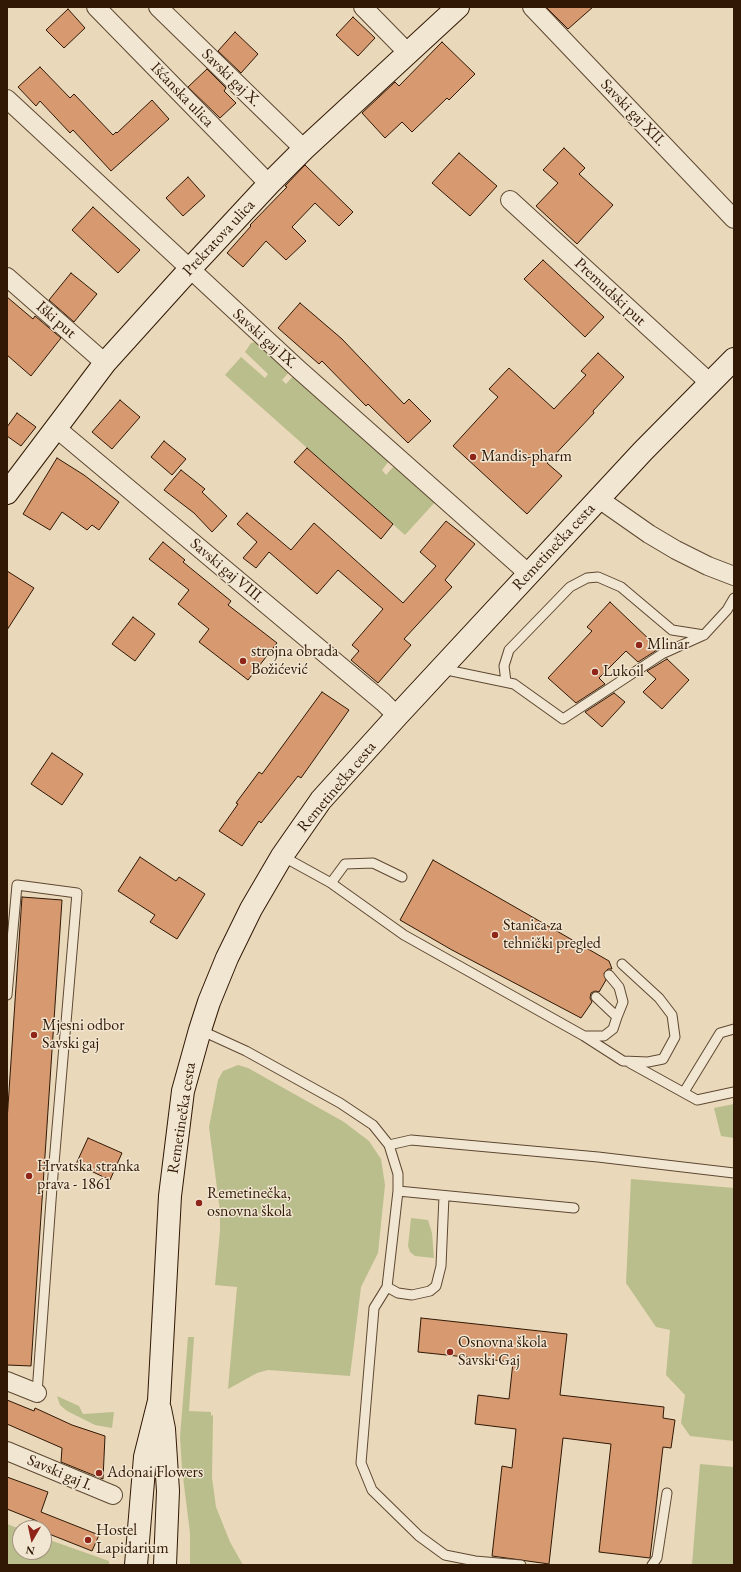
<!DOCTYPE html>
<meta charset="utf-8">
<style>
body{margin:0}
#map{position:relative;width:741px;height:1572px;overflow:hidden;background:#e9d8b9;font-family:"EB Garamond",serif}
canvas{display:block}
.frame{position:absolute;inset:0;border:8px solid #301805;pointer-events:none}
.north{position:absolute;left:12px;top:1520px;width:40px;height:40px;box-sizing:border-box;background:#f1e6d2;border:1px solid #a49480;border-radius:50%;rotate:189deg;font-size:11px;font-weight:700;line-height:16px;text-align:center;color:#301805}
.north::after{content:'';display:block;margin:auto;width:14px;height:18px;background:#8f2418;clip-path:polygon(50% 0,100% 100%,50% 72%,0 100%)}
</style>
<div id="map">
<canvas width="741" height="1572"></canvas>
<div class="frame"></div>
<div class="north">N</div>
</div>
<script>
const c = document.querySelector('canvas').getContext('2d');
c.lineJoin = 'round';
function paint(path, color) { c.fillStyle = color; c.fill(path, 'evenodd'); }
const poly = rows => new Path2D(rows.map(r => 'M' + r).join(''));
function stroke(path, color, width, dash) { c.strokeStyle = color; c.lineWidth = width; c.lineCap = dash ? 'butt' : 'round'; c.setLineDash(dash || []); c.stroke(path); }
function drawText(font, color, halo, rows, align = 'center') {
  c.font = font + ' "EB Garamond",serif'; c.lineWidth = 3; c.setLineDash([]); c.textBaseline = 'middle'; c.strokeStyle = halo; c.fillStyle = color; for (const [text, x, y, turn = 0] of rows) {
    c.save(); c.translate(x, y); c.rotate((+turn || 0) * Math.PI / 180); c.textAlign = isNaN(turn) ? turn : align; if (halo) c.strokeText(text, 0, 0); c.fillText(text, 0, 0); c.restore();
  }
}
const green = poly([
 [256,342,264,345,291,370,282,380,286,384,295,374,389,461,382,470,386,475,394,466,436,501,405,535,225,375,241,357,265,378,268,374,245,352,251,343],
 [238,1065,248,1068,344,1122,369,1141,381,1159,385,1185,378,1253,361,1287,350,1376,268,1370,257,1373,228,1389,237,1287,215,1285,220,1231,220,1211,209,1127,218,1080,223,1071],
 [734,1104,734,1138,721,1136,714,1108],
 [631,1179,734,1188,734,1441,690,1436,681,1423,685,1395,666,1375,670,1330,656,1327,626,1283],
 [411,1218,428,1220,432,1233,434,1258,415,1256,410,1252,408,1246],
 [188,1337,194,1337,189,1411,211,1412,211,1416,213,1415,212,1478,216,1507,230,1542,243,1565,190,1565,190,1533,182,1469,180,1437],
 [57,1396,79,1406,83,1414,114,1412,112,1428,95,1425,67,1411,60,1405],
 [700,1464,734,1467,734,1565,692,1565],
 [7,1524,20,1529,20,1552,44,1552,44,1538,109,1561,109,1565,7,1565]
]);
const building = poly([
 [546,7,593,7,568,29,546,7],
 [68,9,85,28,64,48,46,30,68,9],
 [353,17,375,38,358,56,336,35,353,17],
 [235,32,258,54,241,73,218,51,235,32],
 [442,42,475,74,449,100,447,98,412,132,402,122,385,138,362,113,395,82,399,86,442,42],
 [40,67,70,98,74,94,113,135,116,132,117,133,152,100,169,119,111,171,73,130,70,133,40,101,36,106,18,87,40,67],
 [207,69,226,88,224,91,236,103,220,118,188,87,207,69],
 [564,148,585,168,579,174,613,205,577,244,536,206,558,183,543,170,564,148],
 [459,153,497,186,470,216,432,183,459,153],
 [305,165,353,212,339,226,315,203,292,227,306,241,286,260,266,241,243,267,227,253,251,226,250,225,287,187,285,186,305,165],
 [188,177,205,196,183,216,166,198,188,177],
 [93,207,140,250,118,273,72,230,93,207],
 [543,260,604,317,585,337,524,279,543,260],
 [71,273,97,294,74,322,49,300,71,273],
 [7,297,33,319,35,316,61,338,31,376,7,355,7,297],
 [300,303,342,339,404,404,409,399,431,421,408,443,368,404,366,406,322,361,319,364,278,328,300,303],
 [598,353,624,377,593,411,594,413,547,463,562,476,527,514,453,446,498,397,489,389,509,368,554,409,586,375,581,371,598,353],
 [120,400,140,417,112,449,92,432,120,400],
 [17,413,36,427,21,446,7,436,7,427,17,413],
 [164,441,186,459,172,475,151,457,164,441],
 [307,448,393,524,381,539,294,462,307,448],
 [57,458,84,475,119,502,99,530,92,525,87,530,62,512,50,530,23,514,57,458],
 [181,470,205,489,202,492,227,516,212,532,194,513,164,490,181,470],
 [247,513,291,550,314,523,403,603,436,566,420,552,446,521,475,544,445,580,452,587,404,639,411,645,378,683,351,660,359,651,352,645,383,609,338,570,317,594,269,552,256,568,243,558,257,542,237,524,247,513],
 [163,542,185,560,183,562,231,601,228,605,277,643,248,680,199,642,209,629,178,604,189,590,149,559,163,542],
 [7,571,34,588,7,630,7,571],
 [610,602,652,642,651,644,657,650,638,662,626,651,599,678,605,684,576,703,548,678,592,631,587,627,610,602],
 [133,617,155,634,135,661,112,644,133,617],
 [667,659,689,680,662,709,643,692,656,679,647,671,667,659],
 [322,692,349,710,301,778,298,776,261,823,259,821,242,846,219,831,238,804,236,803,259,772,262,774,322,692],
 [614,693,625,702,602,727,585,712,614,693],
 [52,753,83,774,62,805,31,784,52,753],
 [140,857,176,881,179,877,205,894,177,939,150,922,155,915,118,891,140,857],
 [433,860,609,961,612,969,608,969,604,973,606,980,599,992,595,991,591,993,590,998,592,1002,581,1018,452,950,400,920,433,860],
 [22,897,62,900,31,1366,7,1365,7,1121,22,897],
 [88,1138,122,1153,110,1180,76,1164,88,1138],
 [421,1318,567,1334,560,1395,664,1407,663,1418,675,1420,671,1448,663,1447,650,1558,599,1552,611,1444,563,1438,549,1564,492,1556,502,1466,512,1468,516,1429,475,1424,478,1395,509,1399,513,1362,418,1352,421,1318],
 [7,1400,34,1411,35,1408,72,1425,105,1436,103,1479,61,1462,62,1448,7,1424,7,1400],
 [7,1477,48,1492,41,1512,99,1535,92,1551,44,1532,44,1528,35,1528,37,1521,7,1509,7,1477]
]);
const lane = poly([
 [442,669,514,684,563,719,662,654,704,635,727,610,734,598],
 [506,682,504,666,509,650,570,587,587,578,598,577,621,587,672,630,704,635],
 [282,856,331,883,404,935,584,1036,623,1061,648,1062,663,1059,675,1037,672,1015,659,998,622,964],
 [331,883,345,864,373,863,402,877],
 [609,975,619,987,623,1002,617,1017],
 [7,995,17,885,77,893,52,1187,37,1393],
 [200,1030,246,1051,340,1103,373,1125,389,1145,411,1140,598,1157,734,1173],
 [584,1036,604,1036,613,1029,617,1017,596,997],
 [630,1063,697,1100,734,1092],
 [684,1092,720,1033,734,1029],
 [389,1145,398,1174,398,1191,387,1287,398,1293,412,1295,430,1291,436,1286,441,1266,444,1196],
 [398,1191,574,1208],
 [387,1287,374,1308,361,1463,372,1490,419,1536,445,1555,475,1561,521,1565],
 [652,1565,657,1558,667,1493]
]);
const street = poly([
 [96,7,269,184],
 [158,7,304,149],
 [363,7,409,54],
 [532,7,734,219],
 [7,99,297,368,529,574],
 [510,200,710,383],
 [7,277,105,363],
 [56,428,383,702,397,716],
 [599,499,649,534,676,550,708,566,734,576],
 [7,1381,37,1393],
 [7,1451,113,1495]
]);
const secondary = poly([
 [7,493,105,363,189,270,269,184,304,149,458,7],
 [160,1409,164,1429,168,1491,165,1565],
 [136,1565,145,1457,159,1401,170,1196,183,1091,200,1030,209,1002,227,958,251,909,282,856,321,800,397,716,643,451,734,359]
]);
const markers = [
 [473,457,4,"#8f2418"],
 [639,645,4,"#8f2418"],
 [243,661,4,"#8f2418"],
 [595,672,4,"#8f2418"],
 [495,935,4,"#8f2418"],
 [34,1035,4,"#8f2418"],
 [29,1176,4,"#8f2418"],
 [199,1203,4,"#8f2418"],
 [450,1352,4,"#8f2418"],
 [99,1473,4,"#8f2418"],
 [88,1540,4,"#8f2418"]
];
const streetNames = [
 ["Savski gaj X.",231,78,44],
 ["Išćanska ulica",182,95,46],
 ["Savski gaj XII.",633,113,46],
 ["Prekratova ulica",219,238,-47],
 ["Premudski put",610,292,43],
 ["Iški put",56,320,41],
 ["Savski gaj IX.",265,339,42],
 ["Remetinečka cesta",554,547,-47],
 ["Savski gaj VIII.",227,571,40],
 ["Remetinečka cesta",337,787,-50],
 ["Remetinečka cesta",182,1118,-81],
 ["Savski gaj I.",60,1473,23]
];
const poiNames = [
 ["Mandis-pharm",481,457],
 ["Mlinar",647,645],
 ["strojna obrada",251,652],
 ["Božićević",251,670],
 ["Lukoil",603,672],
 ["Stanica za",503,926],
 ["tehnički pregled",503,944],
 ["Mjesni odbor",42,1026],
 ["Savski gaj",42,1044],
 ["Hrvatska stranka",37,1167],
 ["prava - 1861",37,1185],
 ["Remetinečka,",207,1194],
 ["osnovna škola",207,1212],
 ["Osnovna škola",458,1343],
 ["Savski Gaj",458,1361],
 ["Adonai Flowers",107,1473],
 ["Hostel",96,1531],
 ["Lapidarium",96,1549]
];
paint(green, '#babe8c');
paint(building, '#d69970');
stroke(building, '#301805', 1);
stroke(lane, '#5e4832', 11);
stroke(street, '#5e4832', 20);
stroke(secondary, '#301805', 24);
stroke(lane, '#f1e6d2', 9);
stroke(street, '#f1e6d2', 18);
stroke(secondary, '#f1e6d2', 22);
for (const [x, y, r, color] of markers) { const dot = new Path2D(); dot.arc(x, y, r, 0, 2 * Math.PI); c.fillStyle = color; c.fill(dot); stroke(dot, '#f1e6d2', 1.5); }
drawText('16px', '#301805', '#f1e6d2', streetNames);
drawText('16px', '#301805', '#f1e6d2', poiNames, 'left');
</script>
